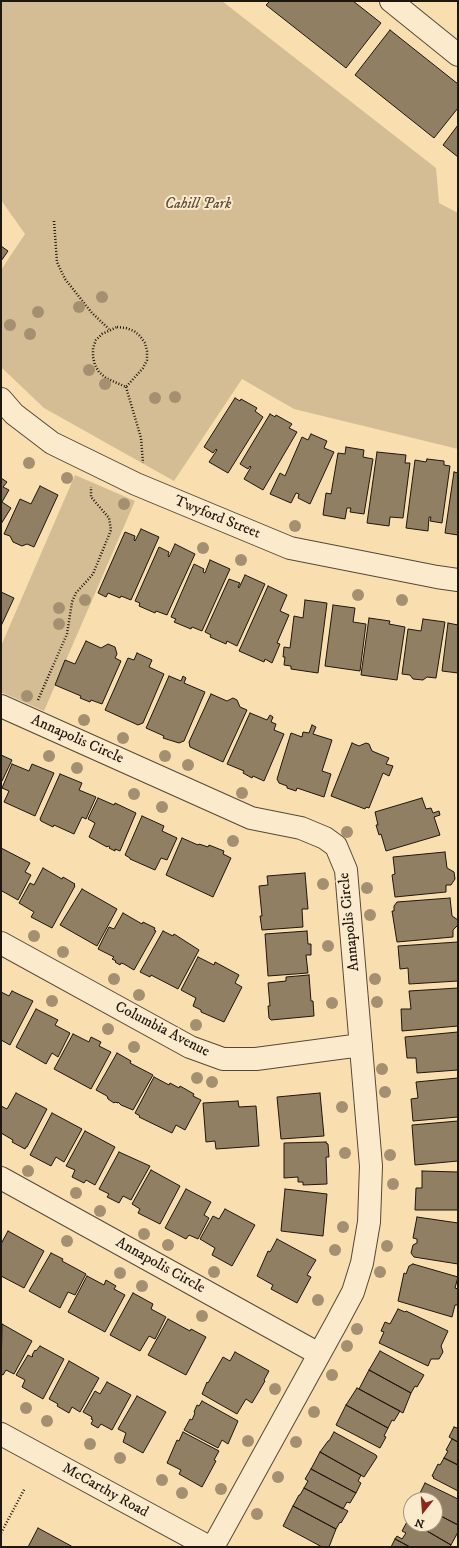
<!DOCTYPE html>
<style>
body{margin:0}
#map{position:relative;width:459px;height:1548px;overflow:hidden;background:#f9dfb0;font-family:"IM FELL DW Pica",serif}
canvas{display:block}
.frame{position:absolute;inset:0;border:2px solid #1f160e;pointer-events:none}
.north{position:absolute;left:403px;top:1492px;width:40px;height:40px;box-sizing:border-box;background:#fbeacc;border:1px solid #a39580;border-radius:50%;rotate:197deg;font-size:11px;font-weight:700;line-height:16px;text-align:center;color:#1f160e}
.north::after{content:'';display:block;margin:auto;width:14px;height:18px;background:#8f2418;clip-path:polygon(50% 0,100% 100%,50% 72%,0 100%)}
</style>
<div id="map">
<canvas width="459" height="1548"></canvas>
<div class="frame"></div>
<div class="north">N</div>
</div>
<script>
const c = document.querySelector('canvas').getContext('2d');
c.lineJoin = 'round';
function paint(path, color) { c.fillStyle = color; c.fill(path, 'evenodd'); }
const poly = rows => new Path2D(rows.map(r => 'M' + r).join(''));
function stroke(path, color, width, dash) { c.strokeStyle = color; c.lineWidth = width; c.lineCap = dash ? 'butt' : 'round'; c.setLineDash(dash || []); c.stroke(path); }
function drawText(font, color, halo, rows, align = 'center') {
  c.font = font + ' "IM FELL DW Pica",serif'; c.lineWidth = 4; c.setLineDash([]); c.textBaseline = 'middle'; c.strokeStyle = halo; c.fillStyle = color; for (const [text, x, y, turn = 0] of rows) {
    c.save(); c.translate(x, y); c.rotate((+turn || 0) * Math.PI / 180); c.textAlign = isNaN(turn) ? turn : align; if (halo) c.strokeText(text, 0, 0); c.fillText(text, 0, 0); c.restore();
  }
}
const green = poly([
 [1,1,222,1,436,168,439,203,458,213,458,449,294,409,242,379,174,481,44,408,1,367,1,270,25,234,1,200],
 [75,475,135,501,44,711,1,692,1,646]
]);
const building = poly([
 [270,1,353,1,381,23,346,68,266,5,270,1],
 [390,30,458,84,458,108,434,138,355,75,390,30],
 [458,125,458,157,443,145,458,125],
 [1,246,8,251,1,261,1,246],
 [235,398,240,401,241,399,257,408,255,411,263,417,228,473,209,462,217,450,216,449,213,453,204,447,235,398],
 [270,414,275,417,276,415,292,424,289,428,297,432,263,490,244,479,251,467,250,466,248,469,240,464,270,414],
 [311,434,327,441,324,448,334,452,310,504,298,498,299,494,296,493,291,503,270,494,280,473,285,476,302,437,308,440,311,434],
 [346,447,364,450,363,457,373,459,364,514,350,512,351,508,347,508,345,519,323,515,326,493,331,494,338,453,345,454,346,447],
 [377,452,406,455,405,463,410,463,403,518,390,517,389,526,367,523,377,452],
 [427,459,444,461,444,465,450,466,442,523,430,521,431,517,429,517,428,531,406,528,415,460,426,462,427,459],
 [454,472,458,473,458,535,445,533,454,472],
 [1,478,7,482,3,487,9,490,2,502,11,508,1,524,1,478],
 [40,486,58,495,34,547,27,544,22,546,13,542,10,536,4,534,20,499,31,504,40,486],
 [141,529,159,537,131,600,121,596,120,598,108,593,106,597,98,593,125,532,135,536,134,540,135,541,141,529],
 [175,544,195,554,167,615,156,611,155,613,139,606,140,603,135,601,159,547,169,552,168,556,169,557,175,544],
 [210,560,230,569,202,631,192,627,191,629,174,622,176,619,171,617,194,564,204,569,203,572,205,573,210,560],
 [245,575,265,584,237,646,227,641,226,644,210,637,211,635,205,632,229,579,240,583,238,587,239,588,245,575],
 [268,586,287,595,280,611,289,615,277,643,280,644,272,663,265,659,264,662,239,651,268,586],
 [1,592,14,598,1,626,1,592],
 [305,600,327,603,318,673,291,669,291,666,284,665,285,657,283,657,284,647,290,648,294,616,303,618,305,600],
 [333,605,355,608,353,622,366,624,360,671,325,666,333,605],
 [369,618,390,621,389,624,405,627,397,680,361,675,369,618],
 [423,619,445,622,436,678,427,677,423,680,413,679,410,675,402,674,408,629,421,631,423,619],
 [448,623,458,625,458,673,442,671,448,623],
 [86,641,101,648,108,644,115,647,117,654,115,658,121,661,102,704,91,700,90,702,80,698,81,696,55,685,65,660,75,664,86,641],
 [137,653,152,660,149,667,164,674,143,723,138,725,105,710,128,658,134,660,137,653],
 [169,676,181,681,183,676,186,678,184,683,205,692,184,741,179,743,163,738,164,736,146,728,169,676],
 [211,694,227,701,233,698,237,700,240,707,247,710,223,762,190,747,189,742,211,694],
 [250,713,267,720,270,715,273,717,271,722,276,724,274,730,284,734,264,781,253,776,252,778,243,773,244,771,227,764,250,713],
 [312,725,316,727,313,734,332,740,322,771,331,774,324,797,297,788,296,791,287,788,287,786,279,783,277,779,291,733,302,737,303,732,309,733,312,725],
 [352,743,359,746,366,743,369,744,372,751,389,758,386,764,393,766,389,776,383,773,369,808,366,807,365,809,331,796,352,743],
 [1,755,12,760,2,781,1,781,1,755],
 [12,764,29,771,32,764,54,773,35,816,4,802,9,791,2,788,12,764],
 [60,774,82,783,79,790,96,797,86,819,82,817,74,834,54,825,53,827,41,821,40,819,60,774],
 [98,798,114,805,115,803,136,813,120,851,115,849,115,851,109,848,110,847,108,846,107,847,89,837,95,823,88,819,98,798],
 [422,798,426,809,431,808,433,813,439,811,440,815,434,817,440,835,386,851,381,834,379,835,376,825,378,825,375,812,422,798],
 [142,816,164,826,162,831,177,838,167,860,161,858,155,870,130,859,130,858,125,855,142,816],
 [182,838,198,845,199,844,208,847,209,845,224,851,223,854,231,858,213,897,166,875,182,838],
 [1,848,30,863,25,872,31,875,18,900,2,891,1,892,1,848],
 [445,852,447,868,454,872,455,879,451,885,446,885,446,892,395,897,392,875,395,874,393,857,445,852],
 [43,868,62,879,63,877,75,884,74,885,75,886,52,928,31,917,34,912,19,903,30,883,34,885,43,868],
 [305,873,308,909,302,909,303,927,262,930,260,916,262,916,259,886,268,885,267,876,305,873],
 [82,889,117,909,97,946,60,925,82,889],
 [450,898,452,916,458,920,458,925,453,930,453,937,397,942,392,911,394,911,394,906,397,902,450,898],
 [123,913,142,924,143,922,155,928,154,930,156,931,134,970,124,964,121,963,120,965,115,962,116,961,112,959,114,957,98,949,109,927,114,929,123,913],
 [163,931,173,936,174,934,199,950,178,989,151,975,150,977,140,972,163,931],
 [307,931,308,944,311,944,311,955,306,955,308,973,268,976,265,934,307,931],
 [458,942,458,981,409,984,408,968,400,969,398,946,458,942],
 [198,957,214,965,215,962,239,975,235,983,242,987,224,1022,201,1012,201,1010,193,1006,196,998,181,990,198,957],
 [309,975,311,1001,313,1001,314,1016,271,1020,269,1018,268,1006,270,1006,268,983,286,981,286,977,309,975],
 [458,988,458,1026,402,1031,401,1009,411,1009,409,991,458,988],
 [12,991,33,1001,10,1045,1,1040,1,992,9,996,12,991],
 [36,1009,58,1020,55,1025,70,1033,58,1057,52,1053,46,1064,16,1047,36,1009],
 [458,1032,458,1070,417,1073,416,1058,407,1058,405,1037,458,1032],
 [73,1034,89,1042,91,1037,101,1042,99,1046,111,1052,91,1089,54,1069,73,1034],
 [117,1053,131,1061,130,1063,153,1075,133,1110,121,1105,118,1102,118,1103,115,1102,114,1103,108,1099,107,1096,96,1090,117,1053],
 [154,1077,169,1085,170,1083,179,1088,180,1086,194,1094,193,1096,201,1100,185,1130,176,1125,172,1133,139,1117,140,1116,135,1113,154,1077],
 [458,1078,458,1117,413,1121,411,1099,418,1098,416,1082,458,1078],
 [16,1093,47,1109,27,1147,26,1147,25,1149,12,1142,13,1140,1,1133,1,1106,7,1109,16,1093],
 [320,1093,324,1136,281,1139,277,1097,320,1093],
 [238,1101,239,1107,256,1106,259,1146,216,1149,215,1141,206,1142,203,1103,238,1101],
 [52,1113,82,1129,64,1162,56,1157,51,1166,30,1155,52,1113],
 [458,1121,458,1161,415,1165,412,1125,458,1121],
 [85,1131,115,1147,95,1185,86,1180,84,1183,72,1177,75,1170,66,1166,85,1131],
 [326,1142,326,1143,328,1144,329,1157,326,1157,327,1184,303,1185,303,1182,298,1182,298,1177,284,1178,284,1143,326,1142],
 [119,1152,150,1166,131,1200,123,1196,119,1203,107,1197,109,1194,99,1189,119,1152],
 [151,1170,180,1186,160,1224,138,1213,140,1209,132,1204,151,1170],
 [422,1171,458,1172,458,1210,415,1210,416,1188,422,1188,422,1171],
 [186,1189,211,1202,204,1215,209,1218,198,1239,189,1235,186,1239,165,1228,186,1189],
 [285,1189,327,1194,323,1236,281,1231,285,1189],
 [225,1209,255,1225,232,1266,212,1255,215,1248,200,1239,213,1216,219,1219,225,1209],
 [417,1217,458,1223,458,1264,414,1257,411,1253,413,1245,417,1243,417,1239,413,1238,417,1217],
 [8,1231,44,1251,24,1288,1,1276,1,1244,8,1231],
 [277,1239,316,1260,307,1275,311,1277,297,1303,271,1289,273,1285,257,1276,268,1251,270,1252,277,1239],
 [51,1253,63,1259,62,1261,86,1274,75,1295,68,1292,60,1308,29,1291,51,1253],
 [413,1264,458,1277,455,1288,458,1289,458,1305,455,1305,452,1317,398,1301,404,1273,406,1274,409,1266,413,1264],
 [87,1276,104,1285,106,1280,116,1286,114,1289,125,1295,105,1332,68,1312,87,1276],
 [133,1293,153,1304,151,1309,166,1317,155,1339,149,1336,140,1351,110,1335,133,1293],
 [398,1309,405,1312,406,1311,448,1331,441,1346,443,1352,439,1359,431,1359,428,1366,379,1343,384,1332,381,1331,385,1322,390,1324,398,1309],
 [168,1319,190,1331,191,1329,206,1337,186,1375,148,1355,168,1319],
 [2,1324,32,1341,14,1374,6,1370,3,1375,1,1374,2,1324],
 [40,1346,64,1359,43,1399,22,1387,25,1380,16,1375,28,1355,32,1357,33,1356,32,1355,35,1350,36,1351,40,1346],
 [380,1351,424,1375,417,1387,415,1386,411,1393,369,1370,380,1351],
 [235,1352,269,1371,264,1380,265,1381,252,1403,246,1399,237,1414,202,1394,207,1382,208,1383,223,1357,230,1361,235,1352],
 [69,1361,99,1378,80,1412,72,1407,69,1413,57,1406,58,1404,49,1399,69,1361],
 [369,1370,411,1393,403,1413,359,1389,369,1370],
 [107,1382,131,1395,112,1430,101,1424,98,1428,91,1424,93,1420,91,1419,92,1417,83,1412,95,1391,100,1394,107,1382],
 [357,1388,400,1411,394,1421,392,1420,388,1428,346,1405,357,1388],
 [137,1396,166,1412,143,1453,123,1442,126,1433,118,1429,137,1396],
 [202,1401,238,1421,228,1444,222,1440,218,1448,184,1430,190,1419,192,1420,195,1413,194,1412,197,1405,199,1406,202,1401],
 [346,1405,388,1428,384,1436,386,1437,380,1448,336,1425,346,1405],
 [454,1427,457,1428,458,1427,458,1442,449,1437,454,1427],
 [183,1432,219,1451,214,1460,216,1461,202,1487,179,1474,181,1470,167,1463,177,1440,179,1441,183,1432],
 [334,1432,376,1455,377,1457,364,1477,320,1452,328,1441,329,1441,334,1432],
 [452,1439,458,1442,458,1465,444,1458,448,1451,446,1450,452,1439],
 [320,1452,361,1475,358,1481,361,1483,356,1493,311,1469,320,1452],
 [444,1458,458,1465,458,1491,433,1478,434,1477,432,1476,438,1464,440,1465,444,1458],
 [311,1469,356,1493,350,1503,347,1502,343,1509,304,1488,308,1481,305,1479,311,1469],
 [425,1483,458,1499,458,1525,435,1513,435,1500,420,1500,422,1496,419,1495,425,1483],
 [304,1488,348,1511,341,1523,340,1522,336,1529,293,1506,299,1495,300,1495,304,1488],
 [293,1506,336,1529,329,1547,322,1547,283,1526,293,1506],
 [435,1513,458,1525,458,1532,451,1545,415,1524,435,1524,435,1513],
 [408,1520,411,1522,411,1524,415,1524,451,1545,450,1547,410,1547,395,1539,397,1536,402,1539,406,1533,402,1531,408,1520],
 [38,1528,73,1547,28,1547,38,1528],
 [395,1539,410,1547,391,1547,395,1539]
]);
const path = poly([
 [54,221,57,262,65,279,92,313,109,329],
 [117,327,126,328,134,331,140,336,145,343,147,351,147,360,143,368,126,387,106,378,99,372,95,365,93,357,93,348,96,340,102,334,117,327],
 [126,387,141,438,143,463],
 [38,700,67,634,72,602,76,593,93,574,111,530,109,518,91,497,91,487],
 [1,1533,25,1488]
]);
const minor = poly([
 [391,1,458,55],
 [1,399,14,414,52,443,136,484,290,548,437,577,458,580],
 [1,706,251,818,301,828,325,838,336,846,346,870,371,1166,369,1222,362,1263,353,1292,337,1322,213,1547],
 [1,943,190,1047,223,1059,256,1059,361,1045],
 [1,1178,319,1354],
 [1,1434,209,1547]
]);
const trees = [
 [102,297],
 [79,307],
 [38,312],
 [10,325],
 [30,334],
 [89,370],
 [105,384],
 [175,397],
 [155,398],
 [29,463],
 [67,478],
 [124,504],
 [295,526],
 [203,548],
 [241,560],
 [358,595],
 [85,600],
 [402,600],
 [59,608],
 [59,624],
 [27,696],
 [84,720],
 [123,738],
 [49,756],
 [165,756],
 [188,765],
 [77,768],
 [242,793],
 [134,794],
 [162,807],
 [347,832],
 [233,841],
 [323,884],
 [367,888],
 [370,915],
 [34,936],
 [328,946],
 [63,952],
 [114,979],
 [375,979],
 [139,995],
 [52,1001],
 [377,1002],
 [332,1003],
 [196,1025],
 [108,1029],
 [134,1047],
 [382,1069],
 [197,1078],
 [212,1082],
 [385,1092],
 [342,1107],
 [345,1153],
 [390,1155],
 [28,1171],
 [393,1184],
 [76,1193],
 [100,1211],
 [343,1227],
 [144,1234],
 [67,1241],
 [168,1245],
 [387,1246],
 [335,1250],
 [214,1272],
 [380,1272],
 [120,1273],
 [142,1286],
 [318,1300],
 [202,1316],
 [357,1329],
 [347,1346],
 [332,1375],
 [275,1389],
 [26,1408],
 [314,1412],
 [47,1421],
 [248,1441],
 [296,1442],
 [90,1444],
 [120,1458],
 [278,1477],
 [162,1480],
 [221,1489],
 [182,1493],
 [257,1514]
];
const parkNames = [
 ["Cahill Park",198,205]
];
const streetNames = [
 ["Twyford Street",217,518,22],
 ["Annapolis Circle",77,740,24],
 ["Annapolis Circle",350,922,-96],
 ["Columbia Avenue",162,1030,27],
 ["Annapolis Circle",160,1266,29],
 ["McCarthy Road",105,1491,29]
];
paint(green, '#d4bd94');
paint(building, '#907f62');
stroke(building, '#1f160e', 1);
stroke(minor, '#564836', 24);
stroke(path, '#1f160e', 2.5, [1, 2]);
stroke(minor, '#fbeacc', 22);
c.fillStyle = '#a49071';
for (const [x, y] of trees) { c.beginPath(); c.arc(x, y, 6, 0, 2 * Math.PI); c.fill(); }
drawText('italic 15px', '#5e503d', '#fbeacc', parkNames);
drawText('15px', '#1f160e', '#fbeacc', streetNames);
</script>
